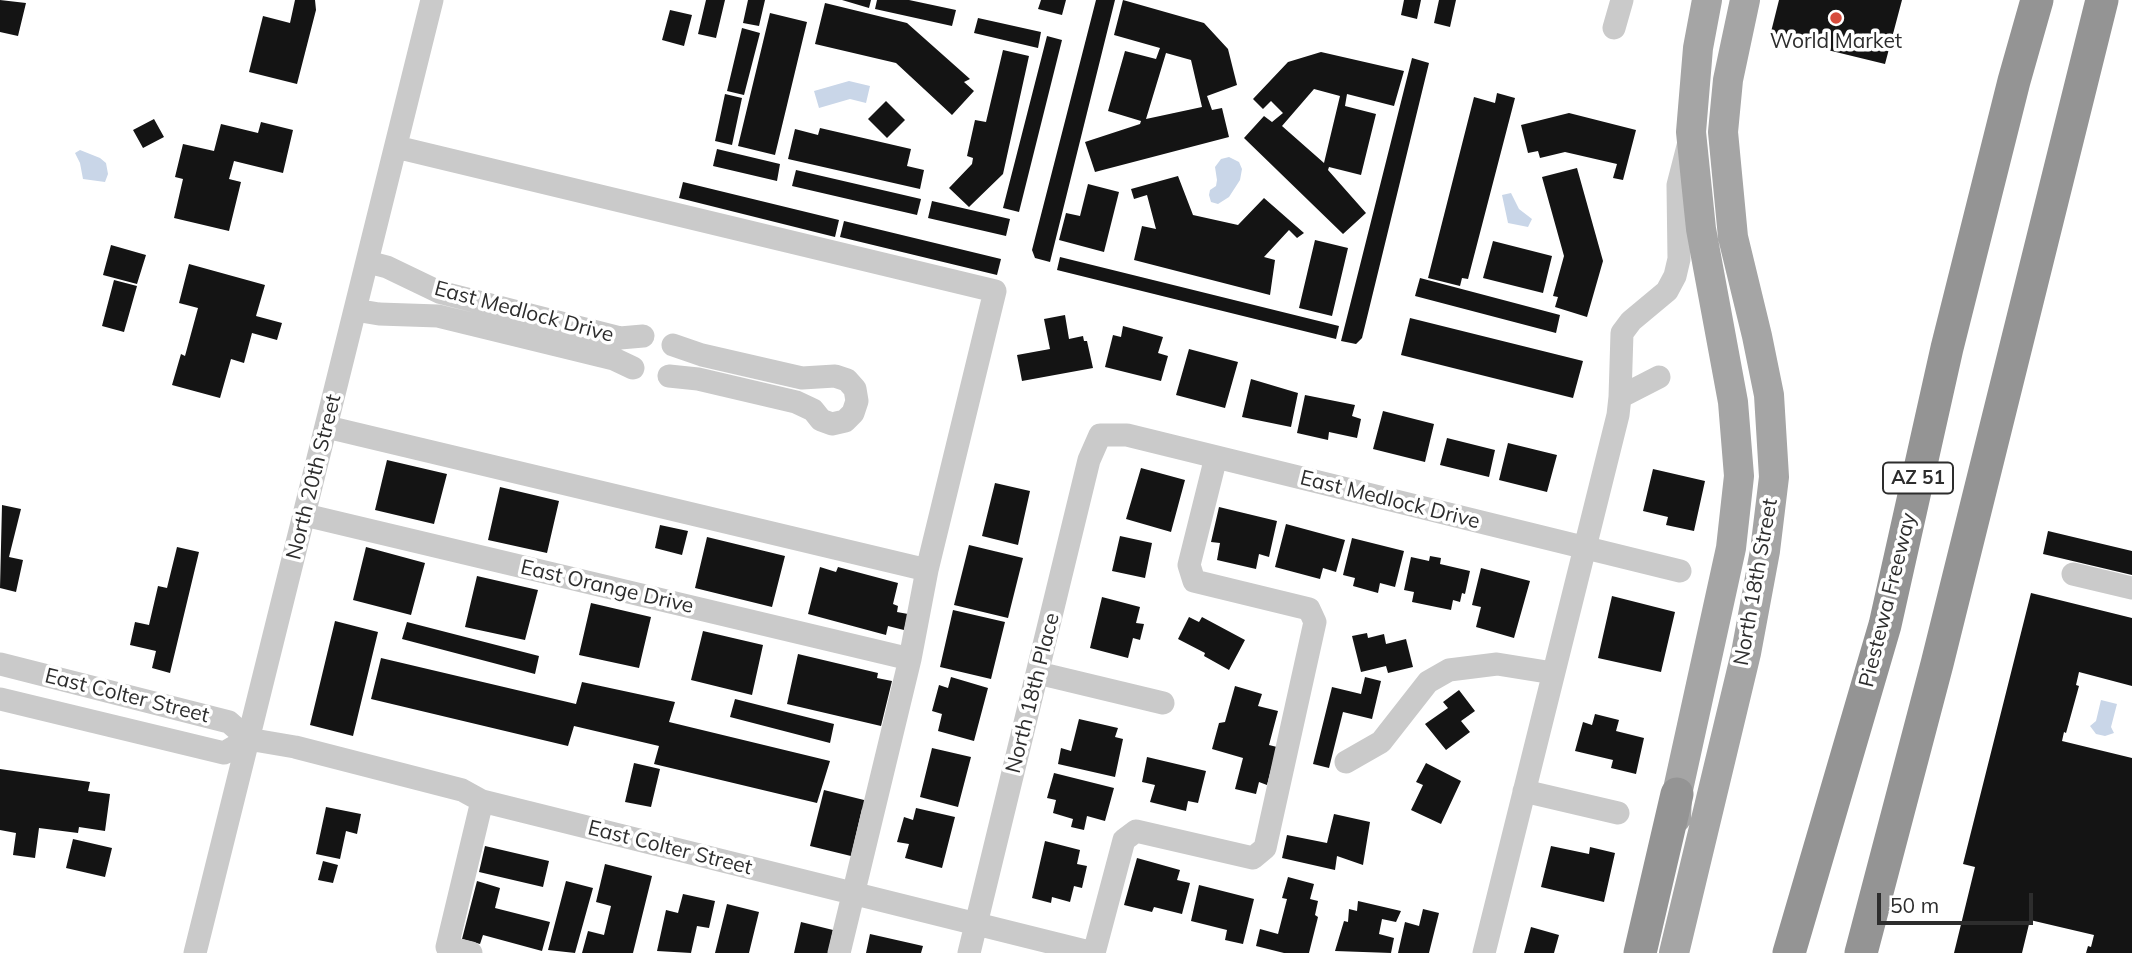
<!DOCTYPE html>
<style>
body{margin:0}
#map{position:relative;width:2132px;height:953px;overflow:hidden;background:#fff;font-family:Mulish,sans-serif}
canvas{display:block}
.scale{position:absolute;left:1877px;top:893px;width:156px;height:32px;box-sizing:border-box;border:4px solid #2d2d2d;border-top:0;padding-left:9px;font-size:21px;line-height:24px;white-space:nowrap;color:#2d2d2d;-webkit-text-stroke:5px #fff;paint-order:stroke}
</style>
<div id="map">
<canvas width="2132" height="953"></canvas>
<div class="scale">50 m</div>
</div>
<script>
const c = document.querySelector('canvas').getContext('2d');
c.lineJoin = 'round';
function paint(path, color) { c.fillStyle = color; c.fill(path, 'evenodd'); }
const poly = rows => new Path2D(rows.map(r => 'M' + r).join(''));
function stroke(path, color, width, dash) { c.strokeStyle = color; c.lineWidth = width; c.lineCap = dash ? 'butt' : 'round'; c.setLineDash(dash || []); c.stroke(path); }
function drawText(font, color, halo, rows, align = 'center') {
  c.font = font + ' Mulish,sans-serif'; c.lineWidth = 7; c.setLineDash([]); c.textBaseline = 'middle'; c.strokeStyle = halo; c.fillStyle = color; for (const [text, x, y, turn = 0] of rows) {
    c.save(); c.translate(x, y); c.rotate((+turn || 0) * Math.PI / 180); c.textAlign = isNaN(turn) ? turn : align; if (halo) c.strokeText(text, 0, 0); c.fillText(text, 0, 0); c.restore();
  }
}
const water = poly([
 [849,81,870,86,866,103,850,99,819,108,814,91],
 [80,150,100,158,106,163,108,174,105,182,83,179,80,163,75,153],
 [1229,157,1239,162,1242,169,1240,180,1229,197,1218,204,1211,202,1209,195,1210,190,1216,186,1217,180,1215,167,1221,159],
 [1511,193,1519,209,1532,219,1528,227,1508,223,1502,195],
 [2101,700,2117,704,2111,727,2114,733,2105,736,2096,734,2090,726,2096,721]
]);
const building = poly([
 [0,0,26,3,18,36,0,32],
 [295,0,315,0,316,10,297,84,249,72,263,16,290,23],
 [706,0,725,0,716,38,698,34],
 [748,0,765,0,759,26,743,23],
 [842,0,871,0,869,8],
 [877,0,909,0,956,10,952,26,875,9],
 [1041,0,1066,0,1062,15,1038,9],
 [1096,0,1115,0,1050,262,1035,258,1032,250],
 [1123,0,1204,23,1228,49,1237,85,1207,96,1212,110,1222,108,1229,137,1095,172,1085,142,1140,124,1141,121,1108,111,1125,51,1156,59,1160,48,1114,35],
 [1166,53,1191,60,1202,107,1146,119],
 [1404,0,1421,0,1417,19,1401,15],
 [1439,0,1456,0,1450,27,1434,23],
 [1779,0,1902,0,1885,64,1770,36],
 [825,3,907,23,970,79,964,82,974,91,952,115,896,63,815,44],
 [670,10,692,15,684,46,662,40],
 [770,13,807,22,775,155,738,146],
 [978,18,1041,32,1038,48,974,33],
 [742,28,760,33,744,95,727,91],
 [1047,36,1062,40,1019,212,1003,208],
 [1003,50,1029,56,1003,174,969,207,949,188,972,164,973,158,967,156,975,120,986,122],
 [1321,52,1404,71,1394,106,1347,94,1345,106,1376,114,1361,175,1329,167,1328,170,1366,213,1343,234,1244,138,1264,116,1272,122,1283,113,1271,101,1263,109,1253,99,1288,62],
 [1314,89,1340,96,1324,163,1282,126],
 [1412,58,1429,63,1362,338,1356,344,1341,341],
 [1497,93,1515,98,1468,279,1462,278,1460,286,1428,278,1474,97,1495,103],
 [725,94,742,98,732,145,715,141],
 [886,101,905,120,887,138,868,119],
 [1569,113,1636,130,1623,180,1613,178,1617,164,1565,152,1540,158,1538,151,1528,153,1521,125],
 [154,119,164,137,143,148,133,130],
 [261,122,293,130,283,173,234,161,229,179,241,182,229,231,174,218,183,179,175,177,183,144,214,151,221,124,258,133],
 [820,128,911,149,907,166,924,170,920,189,788,159,795,129,818,135],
 [717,149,780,164,777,181,713,166],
 [1577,168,1603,261,1587,317,1555,307,1558,297,1553,296,1564,256,1542,177],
 [796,170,921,199,917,215,792,186],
 [1178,176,1193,215,1238,225,1264,198,1304,233,1297,238,1289,230,1264,257,1275,260,1270,295,1134,260,1142,226,1156,229,1147,195,1134,199,1131,189],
 [683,182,839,220,835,237,679,198],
 [1088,184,1119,192,1104,252,1059,240,1066,213,1080,216],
 [932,201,1010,219,1006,236,928,218],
 [844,221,1001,259,997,275,840,237],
 [1315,240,1348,248,1332,316,1299,308],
 [1493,241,1552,256,1543,293,1483,278],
 [111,245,146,255,137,284,103,275],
 [1060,257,1339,326,1336,339,1057,270],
 [189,264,265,285,256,316,282,323,277,340,252,333,244,363,231,359,220,398,172,385,181,354,185,356,198,308,179,303],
 [1420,278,1560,315,1556,333,1415,296],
 [114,280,137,286,124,332,102,326],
 [1065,315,1069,339,1083,336,1084,341,1087,341,1093,368,1022,381,1017,355,1050,349,1044,319],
 [1410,318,1583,361,1573,398,1401,355],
 [1123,326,1163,337,1158,353,1168,356,1161,381,1105,367,1113,335,1121,337],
 [1189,349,1238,362,1225,408,1176,395],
 [1251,379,1298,393,1291,427,1242,417],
 [1305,395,1355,405,1352,416,1361,419,1357,438,1329,432,1328,440,1297,433],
 [1383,411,1434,424,1425,462,1373,449],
 [1447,438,1495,450,1489,477,1440,465],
 [1508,443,1557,455,1547,492,1499,480],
 [387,460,447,474,434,524,375,510],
 [1141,468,1185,480,1171,532,1126,519],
 [1653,469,1705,481,1694,531,1666,525,1668,517,1643,511],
 [995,483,1030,491,1018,545,982,536],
 [500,487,559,501,547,553,488,540],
 [2,505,21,509,9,557,23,560,16,592,0,588],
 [1219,507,1277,521,1269,557,1259,554,1256,569,1217,560,1220,543,1211,542],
 [1286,524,1345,540,1336,572,1323,568,1320,579,1275,567],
 [660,525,688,531,682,555,655,548],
 [2048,531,2132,551,2132,575,2043,554],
 [1120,536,1152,543,1145,578,1112,571],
 [707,537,785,556,772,607,695,588],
 [1352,538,1404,551,1395,587,1380,583,1378,593,1353,586,1355,578,1343,575],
 [969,545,1023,558,1008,618,954,605],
 [177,547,199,552,170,673,152,668,156,651,130,645,135,622,149,625,158,586,167,588],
 [366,547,425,563,411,615,353,600],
 [1430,556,1441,558,1440,564,1470,571,1465,594,1462,593,1460,602,1453,600,1451,610,1412,602,1414,592,1404,590,1411,557,1429,561],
 [820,567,836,572,838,567,898,583,893,604,898,606,897,612,908,614,904,630,888,626,886,635,808,614],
 [1481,568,1530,581,1514,638,1476,627,1481,607,1472,605],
 [477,576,538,590,525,640,465,627],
 [2031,593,2132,618,2132,686,2079,672,2076,685,2079,686,2066,733,2064,732,2062,741,2132,758,2132,953,2086,953,2088,946,2091,947,2094,935,2030,920,2022,953,1954,953,1975,867,1963,864],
 [1612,596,1675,612,1661,672,1598,658],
 [1102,597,1140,607,1136,623,1144,624,1140,640,1133,638,1128,658,1090,648],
 [591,603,651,617,639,668,579,655],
 [953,610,1005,622,991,679,940,667],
 [1189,617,1199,622,1202,617,1245,640,1229,670,1204,656,1205,653,1178,639],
 [335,621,378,632,353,736,310,725],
 [407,622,539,656,535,674,402,639],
 [703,631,763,645,752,695,691,680],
 [1367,633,1368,638,1384,634,1386,644,1406,639,1413,667,1388,673,1386,666,1361,672,1352,636],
 [798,654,878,673,877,678,892,681,881,726,787,704],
 [381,658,576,704,582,682,675,702,669,722,830,761,817,803,654,764,659,746,574,726,568,746,371,699],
 [951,677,988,688,974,741,938,731,942,714,932,711,939,685,948,688],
 [1365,677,1381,681,1372,719,1343,712,1329,768,1313,764,1332,687,1361,694],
 [1235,686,1262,694,1258,706,1278,711,1269,745,1277,747,1267,785,1259,782,1256,794,1235,789,1243,758,1212,749,1219,723,1225,722],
 [1459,690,1475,711,1461,721,1470,732,1446,750,1425,724,1448,708,1443,702],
 [735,699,834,724,830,743,730,717],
 [1595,714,1619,720,1616,731,1644,738,1636,774,1611,768,1613,760,1575,751,1583,722,1592,725],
 [1079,719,1118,728,1115,737,1123,739,1115,777,1058,764,1061,748,1071,751],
 [932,748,971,757,958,807,920,797],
 [1147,757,1206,771,1198,803,1188,801,1186,811,1150,802,1155,785,1142,782],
 [634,763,660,769,651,807,625,802],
 [1426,763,1461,781,1441,824,1411,810,1423,785,1416,782],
 [0,769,90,782,88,791,110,794,105,831,79,827,78,833,39,828,35,858,13,855,16,833,0,830],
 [1054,773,1114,788,1105,821,1087,816,1084,830,1071,827,1073,819,1053,813,1056,800,1047,798],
 [824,790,868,801,866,811,862,809,851,856,810,846],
 [326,807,361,814,357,834,346,831,340,859,316,854],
 [916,808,955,817,942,868,905,858,909,844,897,842,904,817,913,820],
 [1334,814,1370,822,1363,865,1337,856,1335,870,1282,858,1287,835,1327,843],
 [73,839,112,848,105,877,66,868],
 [1045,841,1080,850,1077,864,1087,866,1082,888,1074,886,1070,902,1052,897,1051,903,1032,898],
 [485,846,549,861,543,887,479,872],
 [1551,846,1589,854,1590,847,1615,853,1604,902,1541,887],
 [1137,858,1180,870,1177,880,1190,883,1182,914,1154,907,1152,912,1124,905],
 [323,861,338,865,333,883,318,880],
 [605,864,652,876,633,953,582,953,588,931,604,935,611,906,596,902],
 [1288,877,1314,884,1310,899,1318,901,1315,915,1318,917,1309,953,1284,953,1256,946,1260,929,1278,934,1287,899,1282,898],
 [477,881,500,888,495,908,550,922,542,951,483,935,480,944,462,939],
 [566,881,593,888,575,953,548,950],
 [1199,885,1254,899,1243,944,1225,940,1227,930,1191,921],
 [683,894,715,901,709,928,697,926,691,953,657,951,666,910,678,913],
 [1358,901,1401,911,1396,922,1382,919,1379,934,1394,938,1391,953,1335,951,1344,921,1348,922,1349,909,1357,911],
 [727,904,759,912,749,953,715,953],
 [1423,909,1439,913,1429,953,1398,953,1405,922,1419,926],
 [801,922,833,930,828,953,794,953],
 [1531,927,1559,935,1554,953,1524,953],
 [870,934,923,946,921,953,866,953]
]);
const minor = poly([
 [1614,28,1622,0],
 [396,147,995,291,927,570,910,659,839,953],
 [368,262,387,267,439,292,620,338,643,336],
 [355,310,379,314,438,316,614,359,633,368],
 [669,376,698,379,796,402,813,410,821,420,832,424,845,421,853,413,857,401,855,389,847,380,835,376,802,378,702,355,673,345],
 [1620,397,1659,377],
 [327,427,927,570],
 [305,515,910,659],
 [2073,574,2132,588],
 [0,664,229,722,248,739,295,747,462,790,482,801,1093,953],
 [1038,673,1163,703],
 [0,699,224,753,248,739],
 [1346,762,1381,742,1428,682,1449,670,1497,664,1553,673],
 [1524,791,1618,813],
 [195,953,432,0],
 [471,953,447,947,482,801],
 [969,953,1089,460,1100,435,1127,435,1680,571],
 [1094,953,1124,840,1136,831,1253,858,1265,848,1315,622,1309,609,1194,581,1189,565,1216,457],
 [1484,953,1618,415,1620,397,1622,333,1631,321,1667,291,1675,276,1679,259,1678,185,1688,146]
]);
const major = poly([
 [1676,818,1677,794,1731,548,1739,476,1733,402,1701,229,1691,132,1698,48,1707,0],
 [1674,953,1746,653,1765,551,1774,477,1769,395,1757,336,1733,237,1723,132,1728,80,1745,0]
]);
const highway = poly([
 [1640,953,1677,794],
 [1789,953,1885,625,1947,348,2014,81,2037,0],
 [1861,953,1937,664,2102,0]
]);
const markers = [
 [1836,18,7,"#d64c3d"]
];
const shields = [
 [1918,478,70]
];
const shieldNames = [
 ["AZ 51",1918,478]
];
const poiNames = [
 ["World Market",1836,42]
];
const streetNames = [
 ["East Medlock Drive",524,312,15],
 ["North 20th Street",314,477,-76],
 ["East Medlock Drive",1390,500,14],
 ["North 18th Street",1756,582,-80],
 ["East Orange Drive",607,587,13],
 ["Piestewa Freeway",1888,600,-76],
 ["North 18th Place",1033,693,-76],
 ["East Colter Street",127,696,14],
 ["East Colter Street",670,848,14]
];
paint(water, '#c9d6e8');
paint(building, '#141414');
stroke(minor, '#cacaca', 23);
stroke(major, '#a5a5a5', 30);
stroke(highway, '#949494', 33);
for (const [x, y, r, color] of markers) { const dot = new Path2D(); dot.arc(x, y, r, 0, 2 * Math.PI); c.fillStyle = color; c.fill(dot); stroke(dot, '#fff', 2.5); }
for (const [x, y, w] of shields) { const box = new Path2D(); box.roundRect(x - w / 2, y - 15.5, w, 31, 5); c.fillStyle = '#fff'; c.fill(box); stroke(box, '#2d2d2d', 2); }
drawText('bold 19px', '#2d2d2d', null, shieldNames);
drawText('21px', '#2d2d2d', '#fff', poiNames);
drawText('21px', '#2d2d2d', '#fff', streetNames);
</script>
